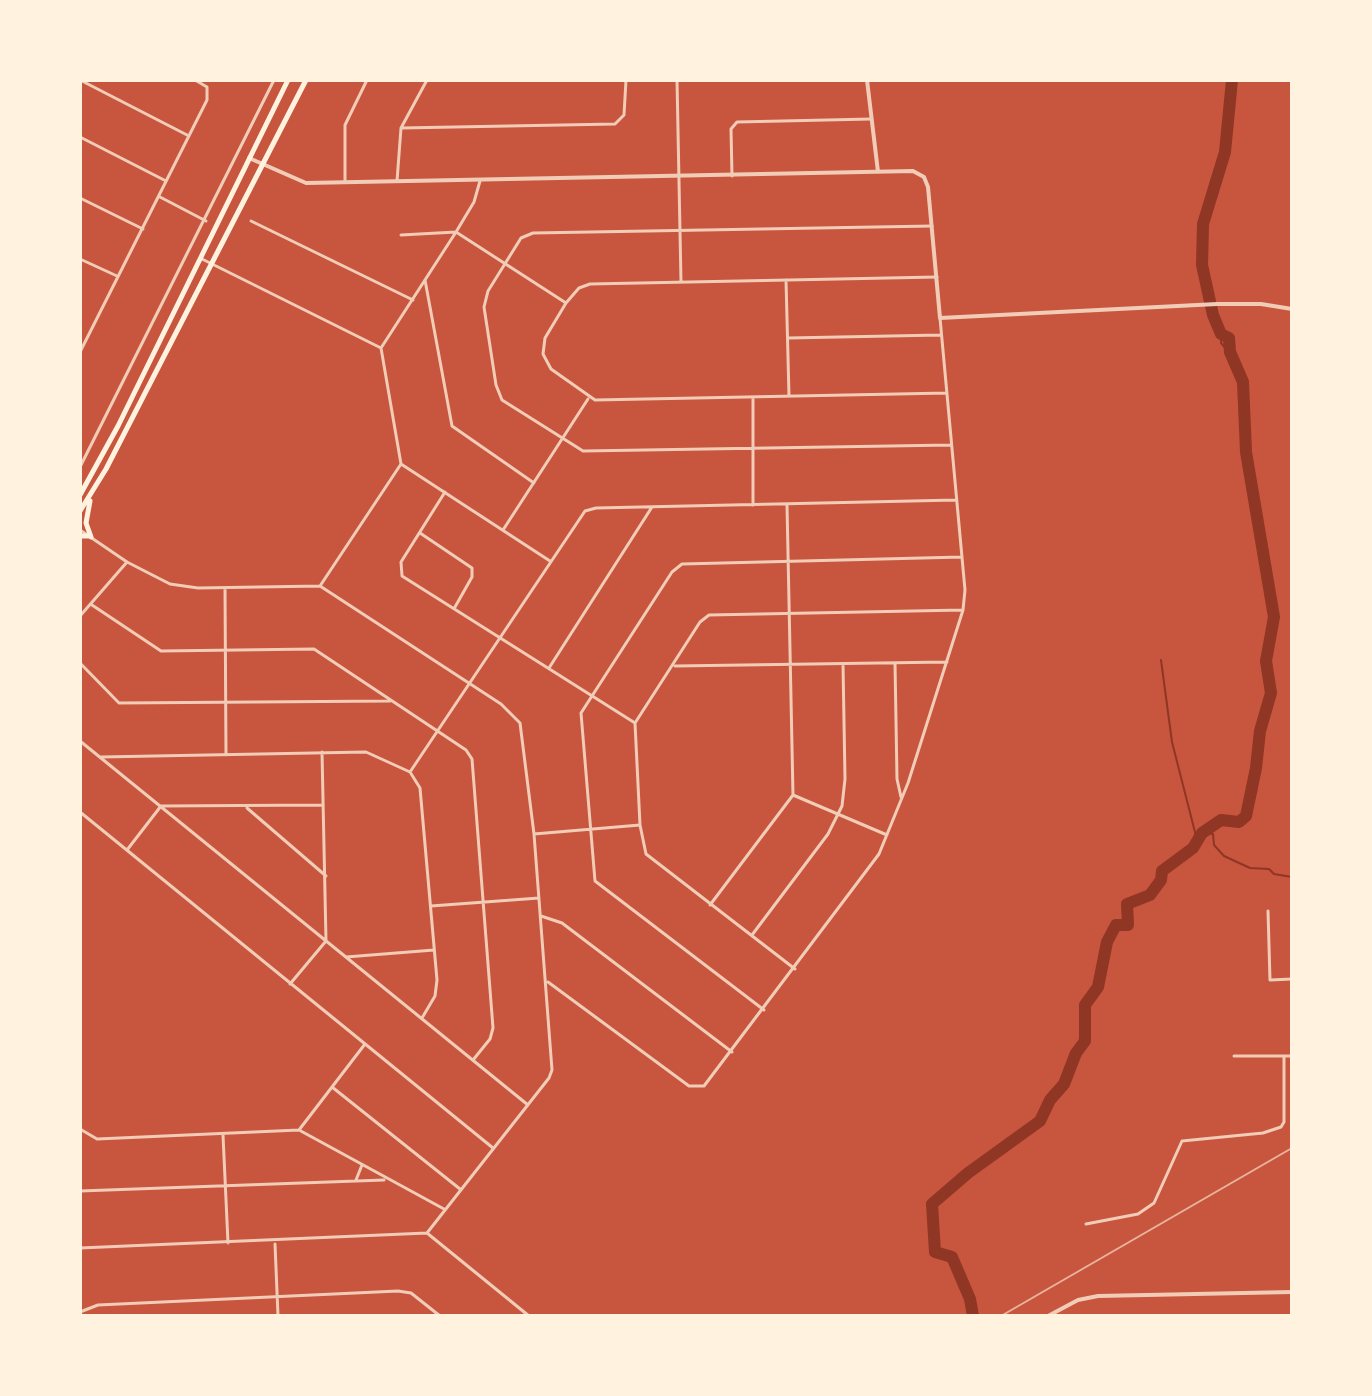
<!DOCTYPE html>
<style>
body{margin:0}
#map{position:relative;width:1372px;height:1396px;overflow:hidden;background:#c8553d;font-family:"IBM Plex Sans",sans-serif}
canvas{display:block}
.frame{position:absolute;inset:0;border:82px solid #fff3e0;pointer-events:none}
</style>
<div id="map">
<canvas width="1372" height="1396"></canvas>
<div class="frame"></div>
</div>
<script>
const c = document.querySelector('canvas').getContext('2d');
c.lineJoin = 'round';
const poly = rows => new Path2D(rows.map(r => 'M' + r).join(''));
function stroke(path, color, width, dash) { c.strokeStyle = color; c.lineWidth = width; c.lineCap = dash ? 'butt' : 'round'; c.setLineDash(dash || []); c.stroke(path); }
const stream = poly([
 [1221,332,1221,343,1232,356],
 [1243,380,1239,398,1244,407],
 [1161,660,1172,742,1197,840],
 [1202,833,1213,834,1214,845,1224,856,1250,868,1269,869,1274,874,1292,877]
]);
const river = poly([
 [973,1316,970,1299,952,1257,935,1252,932,1204,968,1173,1040,1121,1050,1100,1064,1084,1076,1053,1085,1041,1085,1005,1098,987,1107,942,1116,925,1128,925,1127,904,1150,895,1161,880,1162,871,1193,848,1202,833,1221,820,1239,822,1246,816,1256,768,1260,731,1271,693,1266,661,1274,617,1246,452,1243,382,1230,352,1229,338,1221,334,1213,315,1202,265,1203,224,1225,152,1232,80]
]);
const minor = poly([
 [80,80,189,136],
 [677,80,681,282],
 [401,128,615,124,624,115,626,80],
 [80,137,166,181],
 [732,176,731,129,737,122,871,119],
 [397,181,401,128,427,80],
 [345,182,345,125,367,80],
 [160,197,206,221],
 [80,198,143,229],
 [251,221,413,300],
 [932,226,533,233,521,238,488,291,484,307,496,385,502,400,583,451,951,445],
 [401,235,456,232,566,303],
 [80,259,117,276],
 [202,259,381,348,401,464,550,561],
 [937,277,590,284,579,288,566,303,545,338,543,354,551,369,595,400,947,393],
 [425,280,452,426,534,483],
 [786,280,789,396],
 [788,338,941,335],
 [381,348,456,232,474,202,480,181],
 [80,352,207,100,207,87,195,80],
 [753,397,753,505],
 [80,467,274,80],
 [445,492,401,562,402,576,635,723],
 [80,530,127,562,170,584,198,588,320,586,501,704,520,723,534,834,552,1070,549,1078,427,1233],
 [503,530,588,399],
 [420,533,472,568,472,577,455,607],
 [320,586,401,464],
 [225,588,226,755],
 [92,605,161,651,314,649,466,750,472,759,493,1028,490,1039,473,1060],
 [80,616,127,562],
 [80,663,119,703,390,701],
 [895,663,897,779,901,797],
 [675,666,947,662],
 [549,668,652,507],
 [80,741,528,1105],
 [101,757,366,752,410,772,420,788,437,980,435,996,422,1018],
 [410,772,585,511,596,508,956,500],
 [793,795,887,835],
 [247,808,326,876],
 [80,812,493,1148],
 [534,834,640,825],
 [127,850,161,806,323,805],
 [710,905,793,795,787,505],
 [431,906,539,898],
 [1268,911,1270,980,1292,979],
 [541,916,562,923,732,1052],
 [752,935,828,834,842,806,845,779,843,664],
 [346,957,434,950],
 [795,969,646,854,640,825,635,723,700,622,709,615,963,610],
 [548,982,689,1086,704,1086,879,854,908,783,963,610,965,590,940,318],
 [290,984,326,941,322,752],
 [764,1010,595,881,581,713,672,572,682,564,962,557],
 [1234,1056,1292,1056],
 [332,1087,460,1189],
 [80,1129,97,1139,299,1130,444,1209],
 [299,1130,365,1044],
 [223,1135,228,1243],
 [356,1180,362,1165],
 [80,1191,384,1180],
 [1086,1224,1138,1214,1154,1203,1182,1141,1263,1133,1281,1127,1284,1122,1284,1057],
 [275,1244,278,1316],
 [80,1248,427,1233,529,1316],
 [80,1312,98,1305,398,1291,411,1293,440,1316]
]);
const tertiary = poly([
 [867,80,878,172],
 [249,158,306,183,913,171,924,177,928,187,940,318,1217,304,1261,304,1292,309],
 [1048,1316,1078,1300,1098,1296,1292,1292]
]);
const secondary = poly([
 [80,495,118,426,288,80],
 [90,501,86,523,91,537],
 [80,511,106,469,306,80],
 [80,536,88,536]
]);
const rail = poly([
 [1001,1316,1292,1148]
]);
stroke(stream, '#8f3625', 2);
stroke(river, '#8f3625', 12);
stroke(minor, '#f1ccb7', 3);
stroke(tertiary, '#f1ccb7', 4);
stroke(secondary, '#fff3e0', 5);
stroke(rail, '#e9b49f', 2);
</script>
